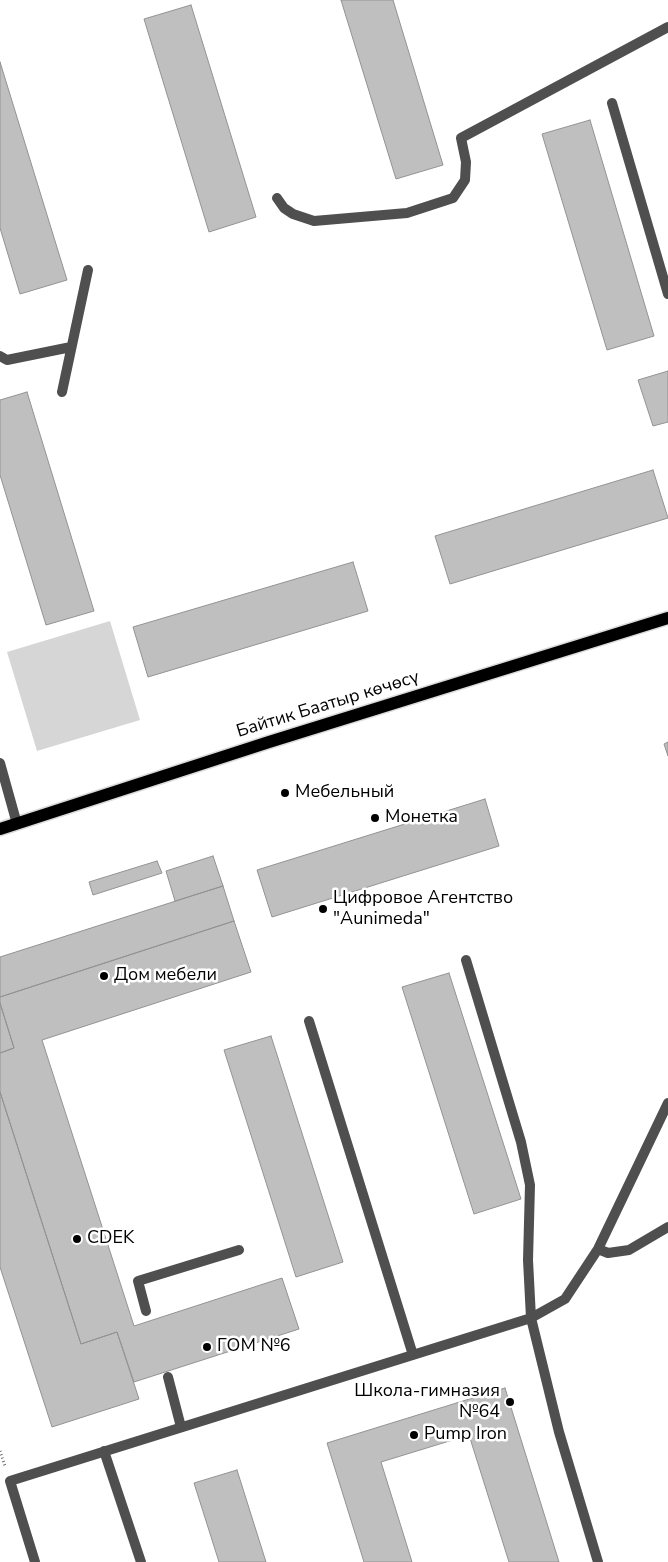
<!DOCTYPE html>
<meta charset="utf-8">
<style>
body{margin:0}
canvas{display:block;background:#fff}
</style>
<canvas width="668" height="1562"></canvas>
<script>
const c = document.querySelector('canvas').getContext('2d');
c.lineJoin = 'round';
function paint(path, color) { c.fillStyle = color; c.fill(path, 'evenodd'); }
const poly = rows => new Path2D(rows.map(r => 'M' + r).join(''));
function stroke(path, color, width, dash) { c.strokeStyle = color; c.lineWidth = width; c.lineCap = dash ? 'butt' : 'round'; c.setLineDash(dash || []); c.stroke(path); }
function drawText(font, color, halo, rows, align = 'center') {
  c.font = font + ' "Nunito Sans",sans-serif'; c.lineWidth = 5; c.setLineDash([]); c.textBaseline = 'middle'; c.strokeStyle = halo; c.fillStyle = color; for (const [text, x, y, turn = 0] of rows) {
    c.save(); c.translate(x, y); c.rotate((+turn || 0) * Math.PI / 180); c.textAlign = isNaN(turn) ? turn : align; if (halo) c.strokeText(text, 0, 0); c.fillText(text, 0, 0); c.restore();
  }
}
const green = poly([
 [110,621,140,720,37,751,7,652]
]);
const building = poly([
 [341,0,393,0,443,165,396,179,341,0],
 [191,5,256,217,209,232,144,19,191,5],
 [0,62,67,280,20,294,0,228,0,62],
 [590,120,654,336,607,350,542,134,590,120],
 [668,371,668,422,653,426,638,380,668,371],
 [27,392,94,611,46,625,0,475,0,400,27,392],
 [653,470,668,518,450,584,435,536,653,470],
 [353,562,368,611,148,677,133,627,353,562],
 [668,742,668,756,664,744,668,742],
 [485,799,499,846,272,917,257,870,485,799],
 [213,856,223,886,175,901,166,871,213,856],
 [157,861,162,873,93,895,89,882,157,861],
 [223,886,234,921,0,997,0,957,223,886],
 [234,921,251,972,42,1040,134,1326,282,1278,299,1329,134,1382,117,1332,81,1344,0,1092,0,1053,14,1048,0,1003,0,997,234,921],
 [449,973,521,1199,474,1214,402,987,449,973],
 [0,1003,14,1048,0,1053,0,1003],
 [271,1036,343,1262,296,1277,224,1050,271,1036],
 [0,1092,81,1344,117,1332,139,1399,52,1427,0,1267,0,1092],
 [505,1388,559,1562,509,1562,469,1435,381,1462,412,1562,364,1562,327,1443,505,1388],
 [237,1470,266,1562,219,1562,194,1483,237,1470]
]);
const path = poly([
 [0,1451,5,1466]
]);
const service = poly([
 [612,103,668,294],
 [277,198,284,208,293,214,314,221,407,213,453,198,465,180,466,162,461,138,668,27],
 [0,356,7,360,71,347],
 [62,392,88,270],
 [466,960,521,1142,530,1185,528,1260,531,1318,559,1432,598,1562],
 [309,1021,413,1355],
 [598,1249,608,1253,629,1250,668,1227],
 [146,1311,138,1281,239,1250],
 [168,1377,181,1427],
 [104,1451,141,1562],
 [35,1562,10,1481,531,1318,565,1299,598,1249,668,1103]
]);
const minor = poly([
 [0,763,17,824]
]);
const primary = poly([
 [0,829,269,742,668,618]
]);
const markers = [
 [285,793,5,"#000"],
 [375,818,5,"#000"],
 [323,909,5,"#000"],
 [104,976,5,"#000"],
 [77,1239,5,"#000"],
 [207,1347,5,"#000"],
 [510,1402,5,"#000"],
 [414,1435,5,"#000"]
];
const streetNames = [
 ["Байтик Баатыр көчөсү",328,705,-17]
];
const poiNames = [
 ["Мебельный",295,793],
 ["Монетка",385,818],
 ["Цифровое Агентство",333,899],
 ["\"Aunimeda\"",333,920],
 ["Дом мебели",114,976],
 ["CDEK",87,1239],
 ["ГОМ №6",217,1347],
 ["Школа-гимназия",500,1392,"right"],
 ["№64",500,1413,"right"],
 ["Pump Iron",424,1435]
];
paint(green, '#d6d6d6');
paint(building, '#bfbfbf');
stroke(building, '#939393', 1);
stroke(primary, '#dbdbdb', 15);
stroke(path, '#717171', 3, [1, 2.5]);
stroke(service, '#4f4f4f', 10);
stroke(minor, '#4f4f4f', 10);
stroke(primary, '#000', 12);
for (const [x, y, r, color] of markers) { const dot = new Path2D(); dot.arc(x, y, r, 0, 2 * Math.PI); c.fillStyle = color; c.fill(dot); stroke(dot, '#fff', 2); }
drawText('18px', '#000', '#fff', streetNames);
drawText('18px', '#000', '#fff', poiNames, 'left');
</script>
